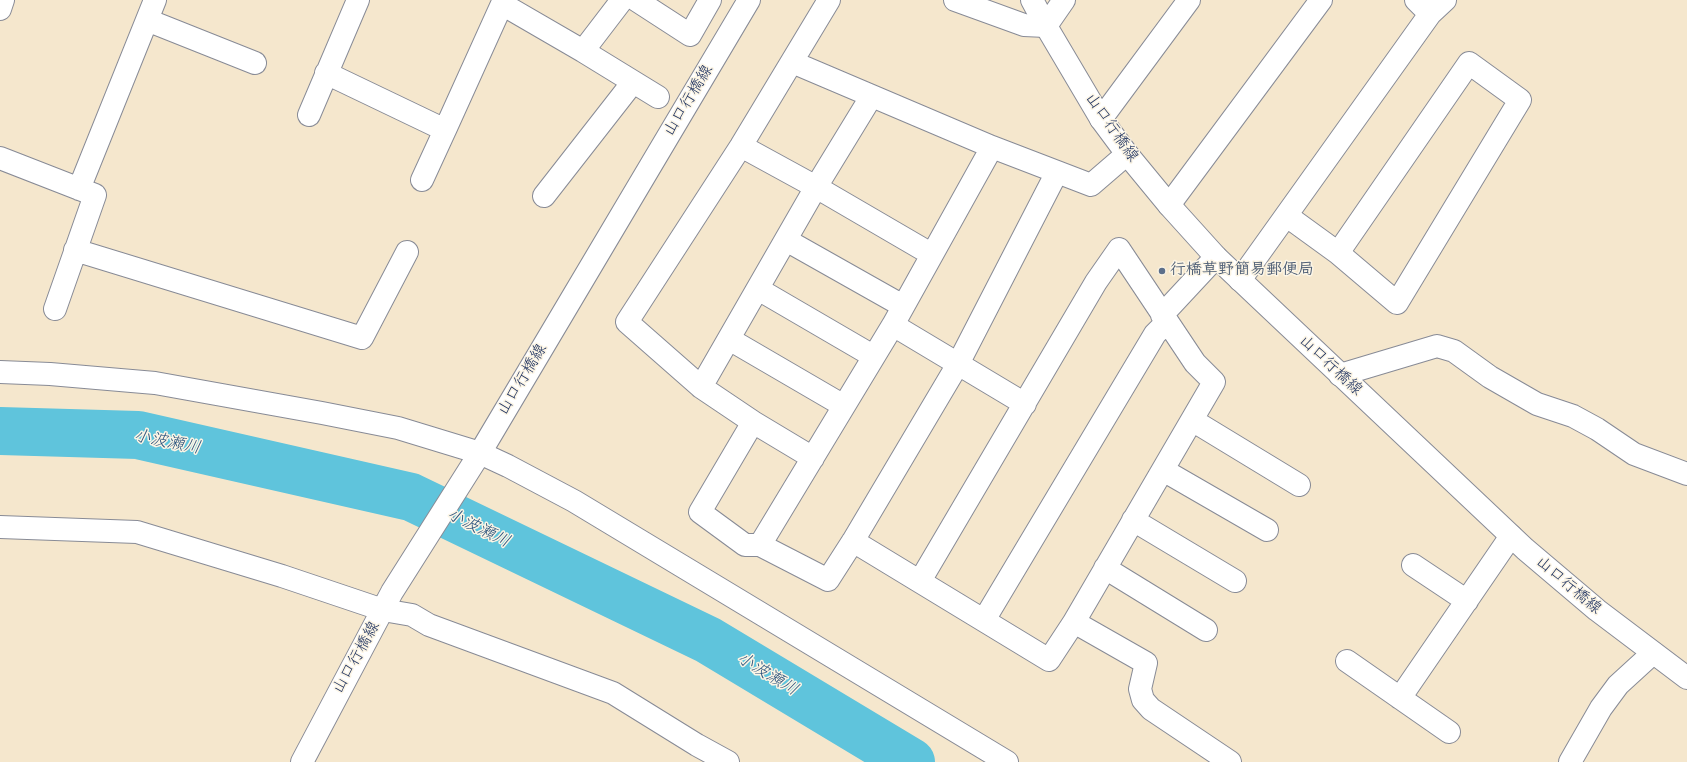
<!DOCTYPE html>
<meta charset="utf-8">
<style>
body{margin:0}
canvas{display:block;background:#f5e7cd}
</style>
<canvas width="1687" height="762"></canvas>
<script>
const c = document.querySelector('canvas').getContext('2d');
c.lineJoin = 'round';
const poly = rows => new Path2D(rows.map(r => 'M' + r).join(''));
function stroke(path, color, width, dash) { c.strokeStyle = color; c.lineWidth = width; c.lineCap = dash ? 'butt' : 'round'; c.setLineDash(dash || []); c.stroke(path); }
function drawText(font, color, halo, rows, align = 'center') {
  c.font = font + ' Mynerve,"Klee One",sans-serif'; c.lineWidth = 3; c.setLineDash([]); c.textBaseline = 'middle'; c.strokeStyle = halo; c.fillStyle = color; for (const [text, x, y, turn = 0] of rows) {
    c.save(); c.translate(x, y); c.rotate((+turn || 0) * Math.PI / 180); c.textAlign = isNaN(turn) ? turn : align; if (halo) c.strokeText(text, 0, 0); c.fillText(text, 0, 0); c.restore();
  }
}
const river = poly([
 [0,431,138,435,411,497,708,640,911,762]
]);
const minor = poly([
 [636,0,690,35,710,0],
 [955,0,1024,25,1046,26,1064,0],
 [0,9,3,0],
 [1430,14,1445,0],
 [147,20,255,63],
 [583,51,622,0],
 [792,62,992,147,1091,185,1127,154],
 [326,73,445,130,502,4,583,51,658,97],
 [309,115,358,0],
 [1101,119,1189,0],
 [741,146,816,187,931,254],
 [0,158,95,195,55,309],
 [422,180,445,130],
 [79,189,155,0],
 [544,196,633,82],
 [1169,205,1321,0],
 [1287,216,1338,253,1397,303,1520,100,1469,63,1338,253],
 [786,240,903,306],
 [75,250,362,338,407,252],
 [1240,280,1430,14,1416,0],
 [758,289,873,356],
 [1162,315,1216,257],
 [893,325,1025,404],
 [729,339,844,406],
 [0,372,50,374,155,383,322,413,398,428,480,453,508,466,574,501,1007,762],
 [1340,375,1437,346,1454,351,1490,377,1537,404,1573,416,1597,429,1634,454,1687,474],
 [701,387,816,187,871,97],
 [1192,420,1299,485],
 [753,422,700,512,745,545,760,545,828,580,853,541,958,364,1057,172],
 [813,458,753,422,701,387,627,322,741,146,829,0],
 [1163,470,1267,530],
 [1133,520,1235,581],
 [0,527,137,532,282,576,383,610,412,615,429,625,613,693,697,745,728,762],
 [853,541,1049,660,1074,622,1214,382,1195,363,1119,249,1096,282,920,581],
 [760,545,893,325,992,147],
 [1413,565,1467,601],
 [1105,568,1206,630],
 [984,620,1155,334,1167,322],
 [1074,622,1146,663,1140,689,1143,700,1151,709,1230,762],
 [1347,661,1449,732],
 [1400,698,1511,536],
 [1570,762,1601,708,1618,685,1653,653]
]);
const secondary = poly([
 [1032,0,1046,26,1101,119,1127,154,1169,205,1216,257,1525,549,1597,610,1687,678],
 [302,762,392,592,480,453,749,0]
]);
const markers = [
 [1162,271,4,"#5c6f8a"]
];
const streetNames = [
 ["山口行橋線",689,101,-59],
 ["山口行橋線",1111,128,55],
 ["山口行橋線",1330,366,43],
 ["山口行橋線",523,380,-59],
 ["山口行橋線",1568,586,40],
 ["山口行橋線",357,658,-61]
];
const serviceNames = [
 ["行橋草野簡易郵便局",1170,271]
];
const waterNames = [
 ["小波瀬川",167,443,11],
 ["小波瀬川",478,529,26],
 ["小波瀬川",767,675,31]
];
stroke(river, '#5fc4dc', 48);
stroke(minor, '#888b96', 24);
stroke(secondary, '#888b96', 24);
stroke(minor, '#fff', 22);
stroke(secondary, '#fff', 22);
for (const [x, y, r, color] of markers) { const dot = new Path2D(); dot.arc(x, y, r, 0, 2 * Math.PI); c.fillStyle = color; c.fill(dot); stroke(dot, '#fcf5e5', 1.5); }
drawText('16px', '#1b2f5e', '#fcf5e5', streetNames);
drawText('bold 16px', '#4e5e75', '#fcf5e5', serviceNames, 'left');
drawText('italic 17px', '#2c547e', '#fcf5e5', waterNames);
</script>
